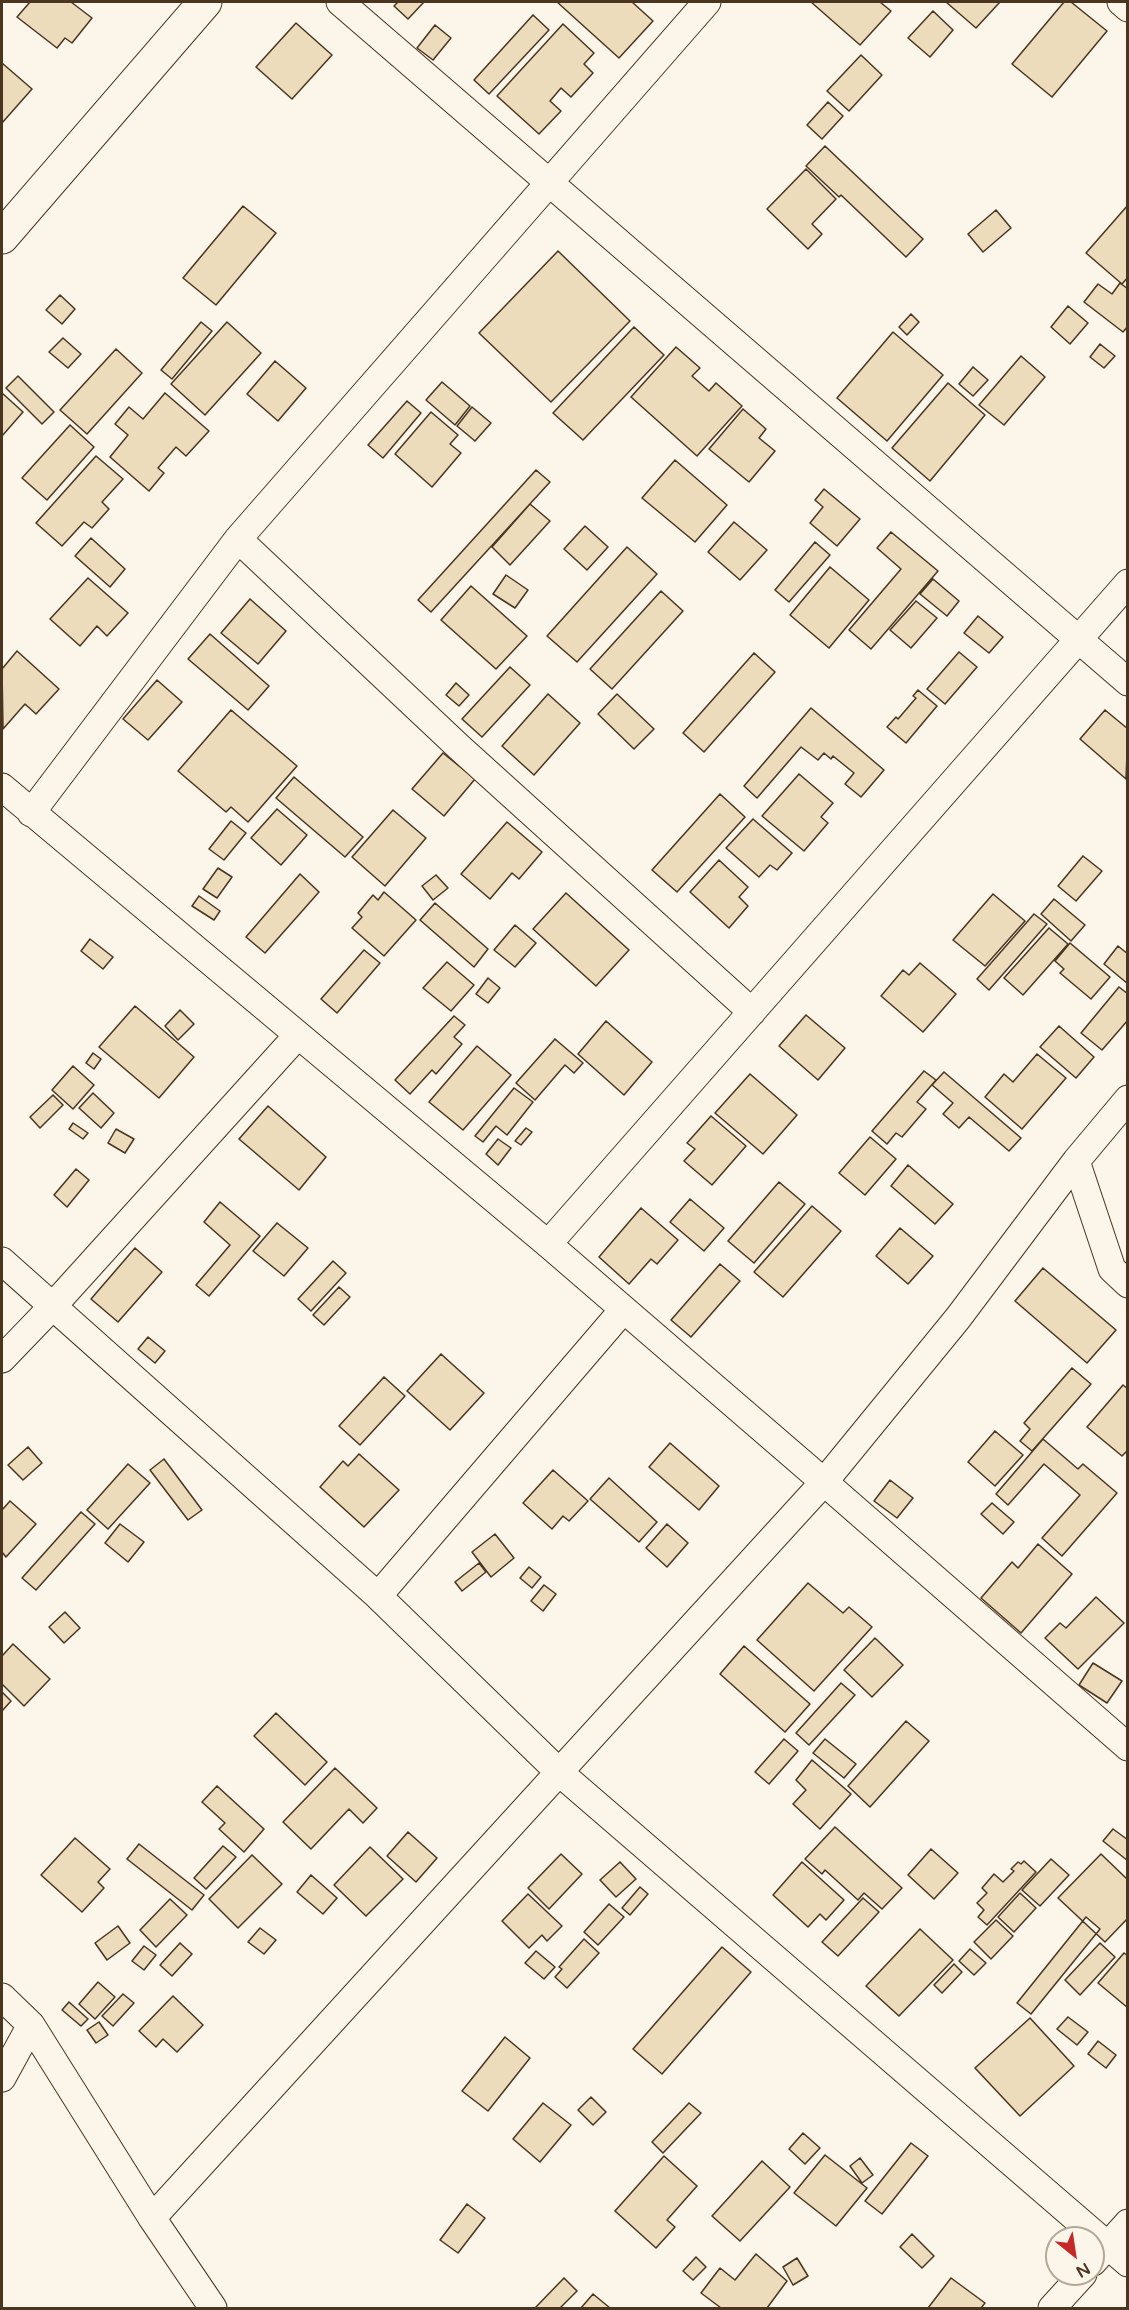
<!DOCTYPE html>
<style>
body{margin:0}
#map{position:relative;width:1129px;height:2310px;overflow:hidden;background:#fbf6e9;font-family:"Varela Round",sans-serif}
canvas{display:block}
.frame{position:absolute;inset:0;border:3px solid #4a3520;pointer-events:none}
.north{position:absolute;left:1045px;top:2226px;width:60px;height:60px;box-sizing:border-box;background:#fbf6e9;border:2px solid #b4a999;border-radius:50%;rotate:150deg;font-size:16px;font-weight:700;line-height:24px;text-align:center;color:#4a3520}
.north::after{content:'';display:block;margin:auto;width:21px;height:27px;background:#c62828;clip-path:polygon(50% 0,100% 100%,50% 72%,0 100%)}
</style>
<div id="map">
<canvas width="1129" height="2310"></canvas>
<div class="frame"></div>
<div class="north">N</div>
</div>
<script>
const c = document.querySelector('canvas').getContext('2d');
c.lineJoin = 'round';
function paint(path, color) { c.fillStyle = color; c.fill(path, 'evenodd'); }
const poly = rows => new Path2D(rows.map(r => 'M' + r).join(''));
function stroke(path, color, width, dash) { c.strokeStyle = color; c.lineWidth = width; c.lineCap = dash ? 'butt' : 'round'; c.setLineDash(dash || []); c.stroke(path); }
const building = poly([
 [30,2,71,2,92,18,72,43,65,38,57,48,17,17,30,2],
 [398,2,424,2,408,19,394,6,398,2],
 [557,2,632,2,653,21,619,58,557,2],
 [811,2,880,2,891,11,860,45,811,2],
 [946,2,1000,2,976,28,946,2],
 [1064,2,1071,2,1107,31,1052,97,1012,64,1064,2],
 [933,11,953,30,930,57,908,38,933,11],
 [533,15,549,30,489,94,474,80,533,15],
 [296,23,332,55,292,99,256,67,296,23],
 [563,24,594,53,584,64,593,73,571,97,561,88,550,101,561,111,539,134,497,96,563,24],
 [435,25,451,38,433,60,417,48,435,25],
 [861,55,882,75,849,111,827,91,861,55],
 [2,63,32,89,2,123,2,63],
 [828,102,843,116,822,139,807,125,828,102],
 [825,146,923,239,906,257,841,195,839,197,806,166,825,146],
 [806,169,836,199,812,224,822,234,808,249,767,209,806,169],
 [1128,205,1128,277,1122,284,1086,253,1128,205],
 [243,206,276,233,216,305,183,278,243,206],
 [996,210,1011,228,983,252,968,234,996,210],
 [558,251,630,321,551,402,479,333,558,251],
 [1120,283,1128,289,1128,326,1123,332,1084,302,1098,284,1112,294,1120,283],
 [60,295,75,309,62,324,46,310,60,295],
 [1068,306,1088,323,1070,344,1051,327,1068,306],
 [911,314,919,322,907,335,899,327,911,314],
 [201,322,212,331,172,379,161,370,201,322],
 [227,322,261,353,205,415,171,384,227,322],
 [634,327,664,355,583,440,553,413,634,327],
 [893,332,943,375,887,441,837,398,893,332],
 [63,338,81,354,68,368,49,352,63,338],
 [1100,344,1115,356,1104,368,1090,357,1100,344],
 [676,347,700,368,692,376,709,391,716,383,742,406,697,456,631,397,676,347],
 [116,349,142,373,87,434,60,410,116,349],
 [1021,356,1045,377,1004,425,979,405,1021,356],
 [275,361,306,388,278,421,247,394,275,361],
 [973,367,988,380,973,396,959,384,973,367],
 [18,376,54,412,42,424,6,388,18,376],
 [442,382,470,406,455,425,426,400,442,382],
 [948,383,985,415,930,481,892,448,948,383],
 [2,393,23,412,2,436,2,393],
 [165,393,209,431,186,456,176,447,158,468,164,473,149,491,110,457,128,435,115,424,129,407,143,419,165,393],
 [407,401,421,413,383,458,368,445,407,401],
 [472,407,491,423,475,441,457,426,472,407],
 [743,409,766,429,759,438,775,451,749,482,709,449,743,409],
 [431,412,458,435,450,444,461,453,432,487,395,454,431,412],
 [70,425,94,447,47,500,22,478,70,425],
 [96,456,123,479,102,502,109,509,92,528,84,522,62,546,36,523,96,456],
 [675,460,727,505,695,542,642,498,675,460],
 [536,470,550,482,431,612,418,600,536,470],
 [824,489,860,519,837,546,810,523,823,507,815,500,824,489],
 [530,504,550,521,510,565,492,547,530,504],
 [734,522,767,550,740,580,708,552,734,522],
 [585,526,608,547,587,570,564,549,585,526],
 [891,532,938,571,871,649,849,630,901,569,877,548,891,532],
 [91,538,125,569,110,587,75,556,91,538],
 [815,542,830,555,789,602,775,590,815,542],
 [627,547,657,574,577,662,547,636,627,547],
 [830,567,869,600,829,648,790,615,830,567],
 [506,575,528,590,515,608,493,594,506,575],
 [88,578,128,613,107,636,97,626,80,646,50,619,88,578],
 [933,579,959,601,947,616,920,594,933,579],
 [471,586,527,636,496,669,441,620,471,586],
 [661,591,683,611,612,689,590,669,661,591],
 [250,599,286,631,258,664,221,633,250,599],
 [916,601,937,618,911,648,890,630,916,601],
 [978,616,1003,637,989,653,964,633,978,616],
 [210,634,269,686,248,710,188,659,210,634],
 [17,651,59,689,36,714,25,704,3,729,2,669,17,651],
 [959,652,977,667,945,704,927,689,959,652],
 [754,653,775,672,704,752,683,733,754,653],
 [510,667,530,685,482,737,462,719,510,667],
 [157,680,182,702,148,740,123,719,157,680],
 [456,683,469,695,459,706,446,695,456,683],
 [918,690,937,706,906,743,887,727,896,717,898,719,916,698,913,696,918,690],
 [548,694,580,723,534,775,502,746,548,694],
 [617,694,654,729,634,749,598,714,617,694],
 [811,708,884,770,861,797,845,784,854,773,833,756,831,759,824,753,818,760,801,747,757,798,744,786,811,708],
 [231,710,297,766,248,822,231,807,226,812,178,771,231,710],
 [1105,710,1128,729,1126,779,1080,739,1105,710],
 [443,753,475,779,444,816,412,789,443,753],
 [799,774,833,803,821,817,828,823,804,851,762,816,799,774],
 [294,777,363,837,345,857,276,798,294,777],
 [720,794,745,817,677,892,652,870,720,794],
 [277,809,307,835,281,865,251,838,277,809],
 [393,810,426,838,385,886,352,857,393,810],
 [753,819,792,853,777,870,770,865,759,877,726,848,753,819],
 [231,821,246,833,224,860,209,849,231,821],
 [507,822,542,852,519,879,512,873,490,899,461,874,507,822],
 [1083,856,1102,871,1076,901,1058,886,1083,856],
 [719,860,748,887,739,897,748,906,729,928,690,892,719,860],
 [218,868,232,877,217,898,203,889,218,868],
 [300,874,319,892,265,953,246,937,300,874],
 [436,875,448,888,433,900,422,886,436,875],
 [384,892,416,920,384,956,352,928,362,917,358,913,373,895,378,900,384,892],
 [566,893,629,950,596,986,533,929,566,893],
 [993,894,1025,921,985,966,953,940,993,894],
 [199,896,220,911,214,920,192,906,199,896],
 [1054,899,1085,925,1071,941,1041,914,1054,899],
 [435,903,488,949,474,967,420,920,435,903],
 [1034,914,1047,924,989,990,977,979,1034,914],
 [515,925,536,943,515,967,494,950,515,925],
 [1049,928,1068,944,1023,995,1004,978,1049,928],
 [90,939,113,957,103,969,81,951,90,939],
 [1070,943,1110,977,1091,999,1060,973,1064,969,1055,961,1070,943],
 [1118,946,1128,954,1128,984,1104,964,1118,946],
 [364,950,380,963,337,1013,321,999,364,950],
 [447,962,474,985,451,1011,423,988,447,962],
 [920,963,956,994,923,1032,881,996,903,970,909,975,920,963],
 [488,978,500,988,488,1003,476,994,488,978],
 [1119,987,1128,994,1128,1020,1102,1050,1081,1033,1119,987],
 [135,1006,194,1057,159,1098,99,1047,135,1006],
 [180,1010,194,1024,178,1040,165,1026,180,1010],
 [806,1015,845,1048,818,1080,779,1046,806,1015],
 [454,1016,465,1025,454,1037,462,1044,436,1074,432,1070,410,1094,395,1080,454,1016],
 [606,1021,652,1062,624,1095,578,1054,606,1021],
 [1059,1026,1094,1057,1076,1078,1040,1047,1059,1026],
 [555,1039,583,1063,574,1073,565,1065,535,1100,516,1083,555,1039],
 [477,1046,511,1075,463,1130,429,1102,477,1046],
 [93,1053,101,1059,94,1069,86,1063,93,1053],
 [1037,1054,1066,1078,1022,1129,985,1097,1004,1074,1013,1082,1037,1054],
 [73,1066,94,1085,73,1109,52,1090,73,1066],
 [924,1071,936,1080,917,1102,926,1109,902,1137,896,1133,887,1144,872,1131,924,1071],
 [944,1072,1021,1138,1009,1151,969,1117,959,1128,943,1114,953,1103,932,1085,944,1072],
 [750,1074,797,1115,763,1154,715,1113,750,1074],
 [514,1088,533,1102,507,1135,496,1126,483,1142,475,1136,514,1088],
 [93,1093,114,1113,101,1128,79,1108,93,1093],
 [53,1095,63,1105,40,1128,30,1117,53,1095],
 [268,1106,326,1157,299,1190,239,1139,268,1106],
 [711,1116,746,1146,712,1185,684,1161,695,1149,687,1143,711,1116],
 [73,1123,88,1133,83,1139,69,1129,73,1123],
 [526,1128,532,1132,521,1145,515,1141,526,1128],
 [116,1129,134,1139,125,1153,108,1143,116,1129],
 [870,1137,896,1159,865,1195,839,1173,870,1137],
 [498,1139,511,1148,498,1165,486,1154,498,1139],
 [908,1165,953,1204,935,1224,891,1186,908,1165],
 [76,1169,89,1180,67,1207,54,1195,76,1169],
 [779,1182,805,1204,754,1263,728,1241,779,1182],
 [690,1199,724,1228,704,1251,670,1222,690,1199],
 [220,1202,260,1236,209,1296,196,1285,230,1245,204,1222,220,1202],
 [812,1206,841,1231,783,1297,754,1272,812,1206],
 [641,1208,678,1240,657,1264,651,1259,629,1284,599,1257,641,1208],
 [277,1223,308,1248,284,1276,253,1251,277,1223],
 [900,1228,933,1256,908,1284,876,1256,900,1228],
 [135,1248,162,1272,118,1322,91,1299,135,1248],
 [333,1261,346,1273,311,1311,298,1299,333,1261],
 [720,1264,740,1281,691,1337,671,1320,720,1264],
 [1043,1268,1116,1330,1087,1363,1015,1301,1043,1268],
 [339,1287,350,1297,324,1325,313,1315,339,1287],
 [148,1337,165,1351,155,1363,138,1349,148,1337],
 [441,1354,484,1393,450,1430,407,1391,441,1354],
 [1072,1368,1091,1384,1032,1451,1020,1441,1030,1429,1024,1423,1072,1368],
 [384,1377,405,1396,360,1445,339,1426,384,1377],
 [1123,1385,1128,1389,1128,1450,1122,1456,1087,1427,1123,1385],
 [995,1431,1023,1455,995,1486,968,1462,995,1431],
 [1043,1439,1078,1469,1083,1464,1117,1493,1062,1556,1042,1538,1080,1495,1044,1464,1008,1505,996,1494,1043,1439],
 [670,1443,719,1486,699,1510,649,1467,670,1443],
 [28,1447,42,1463,23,1480,8,1465,28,1447],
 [359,1454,399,1490,364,1527,320,1487,343,1461,348,1466,359,1454],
 [164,1459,202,1510,188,1520,150,1470,164,1459],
 [128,1464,150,1483,108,1529,87,1510,128,1464],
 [553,1470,588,1501,569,1521,563,1516,552,1529,523,1503,553,1470],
 [609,1478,657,1522,639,1542,590,1499,609,1478],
 [890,1480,913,1498,897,1518,874,1501,890,1480],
 [10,1501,36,1524,6,1557,2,1552,2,1510,10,1501],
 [992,1503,1014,1522,1003,1534,981,1514,992,1503],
 [81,1512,95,1524,36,1590,22,1578,81,1512],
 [120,1524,144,1542,128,1562,105,1543,120,1524],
 [667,1524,688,1543,667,1567,646,1548,667,1524],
 [495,1534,514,1558,491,1577,472,1552,495,1534],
 [1038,1544,1072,1574,1021,1633,981,1598,1012,1562,1018,1568,1038,1544],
 [479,1563,486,1572,462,1591,455,1582,479,1563],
 [529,1567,541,1577,532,1588,520,1578,529,1567],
 [808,1583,843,1613,849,1607,872,1627,814,1691,757,1640,808,1583],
 [544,1585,556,1594,543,1611,531,1601,544,1585],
 [1096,1597,1124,1623,1078,1669,1045,1638,1060,1623,1066,1628,1096,1597],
 [65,1612,80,1628,64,1643,49,1627,65,1612],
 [875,1638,903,1665,872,1697,844,1670,875,1638],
 [13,1644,50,1679,24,1706,2,1684,2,1656,13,1644],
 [744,1646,810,1704,785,1732,720,1674,744,1646],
 [1093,1663,1122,1681,1107,1703,1079,1685,1093,1663],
 [841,1683,855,1695,809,1745,796,1733,841,1683],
 [2,1692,11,1701,2,1711,2,1692],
 [276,1713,327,1762,305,1785,254,1736,276,1713],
 [906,1721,929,1741,870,1807,848,1786,906,1721],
 [784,1739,798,1751,769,1784,755,1772,784,1739],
 [825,1739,856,1764,844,1778,813,1753,825,1739],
 [812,1760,851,1794,820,1829,793,1804,806,1790,796,1780,812,1760],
 [335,1768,377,1808,363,1823,349,1809,311,1849,283,1822,335,1768],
 [217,1786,264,1829,244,1852,219,1829,225,1823,202,1802,217,1786],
 [835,1827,902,1888,882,1909,864,1893,858,1900,825,1870,822,1874,805,1859,835,1827],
 [1113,1829,1128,1840,1128,1861,1103,1841,1113,1829],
 [408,1832,437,1858,416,1882,387,1856,408,1832],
 [75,1838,110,1869,98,1882,104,1888,82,1912,41,1875,75,1838],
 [139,1844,204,1895,192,1910,127,1859,139,1844],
 [223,1846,236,1857,206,1889,194,1878,223,1846],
 [370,1847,403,1879,366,1916,334,1885,370,1847],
 [931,1849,958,1873,934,1899,908,1875,931,1849],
 [561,1854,582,1874,549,1909,528,1888,561,1854],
 [1101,1854,1128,1880,1128,1918,1105,1942,1058,1898,1101,1854],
 [252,1855,282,1884,238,1928,209,1899,252,1855],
 [1051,1859,1069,1875,1040,1906,1022,1890,1051,1859],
 [1024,1861,1036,1872,987,1925,978,1917,984,1910,977,1903,987,1893,982,1888,994,1874,1003,1882,1014,1871,1011,1869,1018,1862,1021,1864,1024,1861],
 [620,1862,636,1879,616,1897,600,1880,620,1862],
 [802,1862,844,1900,826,1920,820,1914,808,1927,773,1895,802,1862],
 [311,1875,337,1898,323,1914,297,1892,311,1875],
 [640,1887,648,1894,630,1915,622,1908,640,1887],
 [1020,1893,1036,1908,1014,1932,998,1917,1020,1893],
 [528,1894,562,1926,547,1941,542,1935,529,1948,502,1921,528,1894],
 [863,1898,879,1912,838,1956,822,1942,863,1898],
 [170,1899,187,1915,156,1947,140,1930,170,1899],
 [609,1904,624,1917,598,1945,584,1932,609,1904],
 [1086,1917,1100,1929,1031,2014,1017,2003,1086,1917],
 [996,1920,1013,1936,991,1959,974,1942,996,1920],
 [118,1926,130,1943,107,1960,95,1943,118,1926],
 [260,1928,276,1940,264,1954,248,1942,260,1928],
 [920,1929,953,1960,899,2016,866,1986,920,1929],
 [584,1939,599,1953,567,1988,555,1977,562,1969,559,1967,584,1939],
 [180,1943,192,1954,172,1976,160,1965,180,1943],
 [1100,1943,1115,1957,1080,1995,1065,1980,1100,1943],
 [144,1946,156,1955,144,1970,132,1961,144,1946],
 [722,1947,751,1972,662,2074,633,2049,722,1947],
 [970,1949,986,1963,974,1975,959,1961,970,1949],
 [536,1951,555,1967,544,1979,525,1963,536,1951],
 [1124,1953,1128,1956,1128,2008,1098,1983,1124,1953],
 [954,1964,962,1972,942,1993,934,1985,954,1964],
 [98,1982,115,1997,95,2019,79,2004,98,1982],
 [123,1994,134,2003,113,2026,102,2016,123,1994],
 [173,1996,203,2025,177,2052,163,2039,156,2047,139,2031,173,1996],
 [69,2002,88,2019,81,2026,62,2010,69,2002],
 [1068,2017,1088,2032,1077,2045,1057,2029,1068,2017],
 [1030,2018,1074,2066,1020,2116,975,2068,1030,2018],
 [99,2022,108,2035,96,2043,87,2030,99,2022],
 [505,2037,530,2058,488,2111,462,2091,505,2037],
 [1098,2041,1116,2055,1106,2068,1088,2054,1098,2041],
 [591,2097,606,2112,593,2125,578,2110,591,2097],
 [543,2103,571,2125,540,2162,513,2139,543,2103],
 [689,2103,701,2113,663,2153,652,2142,689,2103],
 [803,2133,820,2148,805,2164,789,2149,803,2133],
 [911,2143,928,2156,882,2214,865,2201,911,2143],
 [825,2155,867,2188,836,2226,794,2193,825,2155],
 [664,2156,697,2186,667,2220,675,2227,656,2248,615,2211,664,2156],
 [860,2158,873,2175,862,2183,850,2166,860,2158],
 [762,2161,790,2187,740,2241,712,2216,762,2161],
 [467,2204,485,2218,458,2253,440,2240,467,2204],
 [912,2234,934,2256,922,2268,900,2247,912,2234],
 [756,2254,787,2281,767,2308,721,2308,701,2293,720,2268,735,2280,756,2254],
 [696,2257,706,2267,693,2280,683,2271,696,2257],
 [797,2258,808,2276,793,2285,783,2267,797,2258],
 [564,2278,577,2291,560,2308,535,2308,564,2278],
 [951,2278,985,2303,981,2308,928,2308,951,2278],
 [593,2294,610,2308,581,2308,593,2294]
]);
const minor = poly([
 [340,2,1128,682],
 [1121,2,1128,8],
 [238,539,459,747,752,1012],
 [2,787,548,1244,824,1482,1128,1747],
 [31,813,238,539,707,2],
 [1076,1161,1112,1269,1128,1284],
 [548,1244,1128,583],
 [2,1261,378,1596,560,1773,1128,2263],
 [2,1359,52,1307,298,1035],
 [378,1596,623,1310],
 [2,1997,31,2025,152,2218,213,2308],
 [2,2078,31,2025],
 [152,2218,824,1482,958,1318,1076,1161,1128,1099],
 [1093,2262,1128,2223],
 [1052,2308,1083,2274]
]);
const tertiary = poly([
 [2,237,205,2]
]);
paint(building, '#ecdcbc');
stroke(building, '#4a3520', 1.5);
stroke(minor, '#4a3520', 29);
stroke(tertiary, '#4a3520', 35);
stroke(minor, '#fbf6e9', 27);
stroke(tertiary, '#fbf6e9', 33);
</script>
